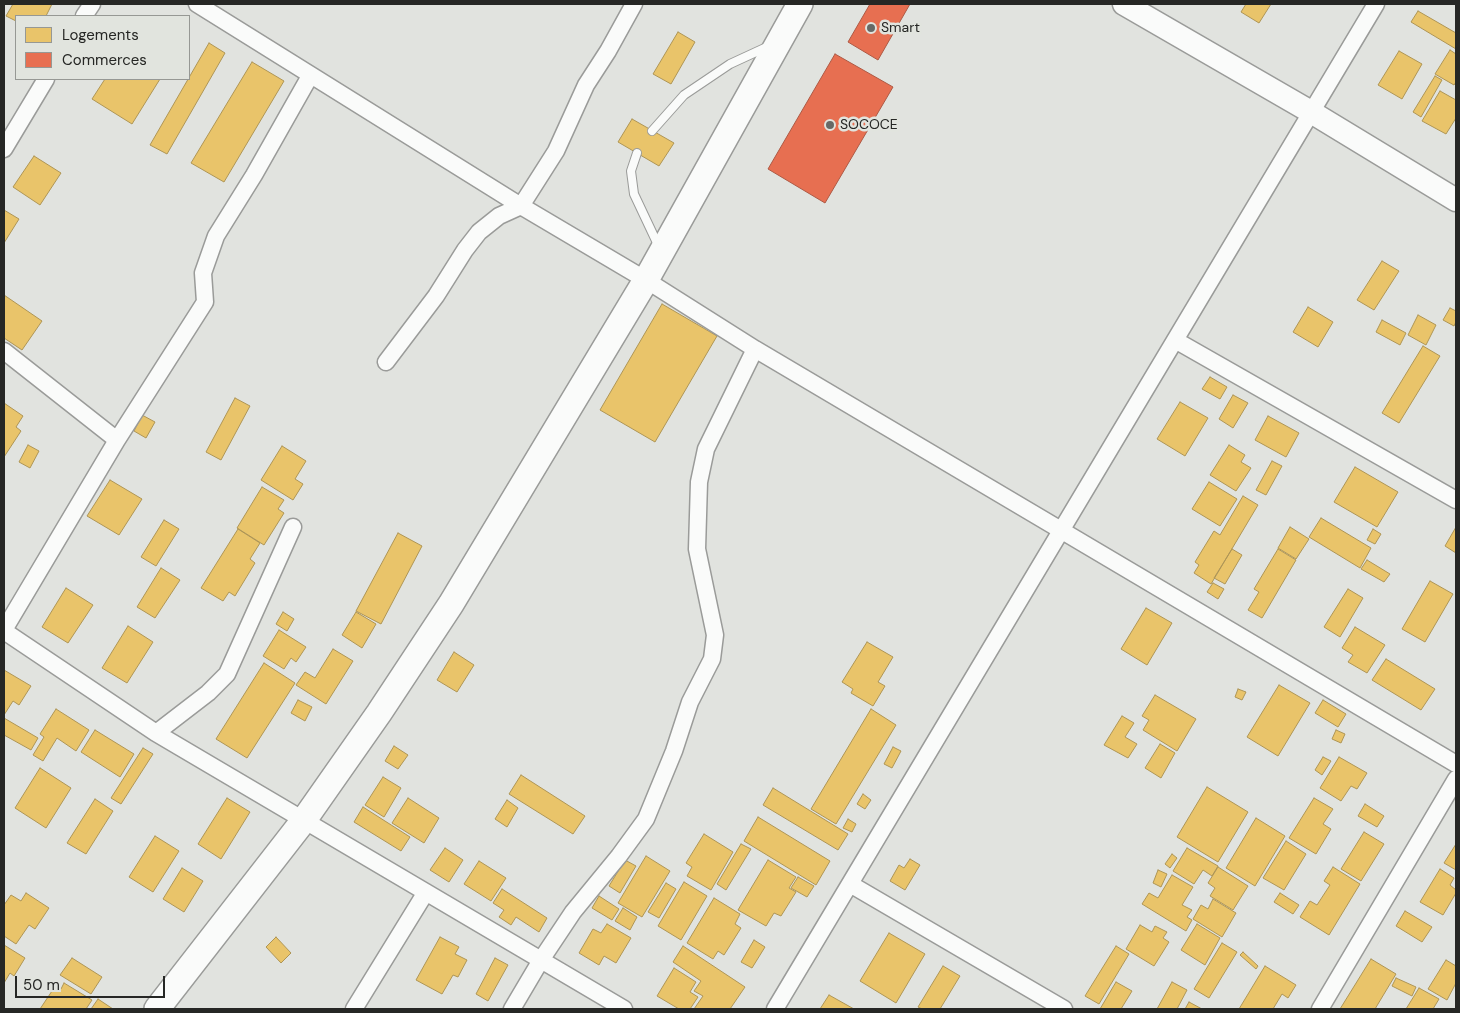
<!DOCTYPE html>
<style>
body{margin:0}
#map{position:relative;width:1460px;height:1013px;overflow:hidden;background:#e1e3df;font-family:"DM Sans",sans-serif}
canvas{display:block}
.frame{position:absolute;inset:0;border:5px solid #262725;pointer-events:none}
.legend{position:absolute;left:15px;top:15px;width:175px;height:65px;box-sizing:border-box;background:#e1e4de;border:1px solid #969894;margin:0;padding:6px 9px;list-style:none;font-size:15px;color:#262725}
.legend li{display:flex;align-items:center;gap:10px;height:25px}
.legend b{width:25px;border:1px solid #969894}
.scale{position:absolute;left:15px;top:976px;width:150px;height:22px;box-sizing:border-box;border:2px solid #262725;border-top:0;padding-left:6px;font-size:15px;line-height:18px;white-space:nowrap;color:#262725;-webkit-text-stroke:4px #e1e4de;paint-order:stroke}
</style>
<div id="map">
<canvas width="1460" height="1013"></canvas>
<div class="frame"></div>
<ul class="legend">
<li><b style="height:14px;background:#e9c46a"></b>Logements</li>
<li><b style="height:14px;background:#e76f51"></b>Commerces</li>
</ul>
<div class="scale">50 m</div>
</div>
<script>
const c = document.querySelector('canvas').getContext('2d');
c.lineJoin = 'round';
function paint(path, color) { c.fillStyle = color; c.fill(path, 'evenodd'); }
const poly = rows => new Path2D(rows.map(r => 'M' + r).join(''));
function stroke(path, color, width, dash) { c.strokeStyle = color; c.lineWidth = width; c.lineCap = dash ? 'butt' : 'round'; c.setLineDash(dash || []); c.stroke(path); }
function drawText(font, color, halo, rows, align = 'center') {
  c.font = font + ' "DM Sans",sans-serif'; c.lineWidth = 5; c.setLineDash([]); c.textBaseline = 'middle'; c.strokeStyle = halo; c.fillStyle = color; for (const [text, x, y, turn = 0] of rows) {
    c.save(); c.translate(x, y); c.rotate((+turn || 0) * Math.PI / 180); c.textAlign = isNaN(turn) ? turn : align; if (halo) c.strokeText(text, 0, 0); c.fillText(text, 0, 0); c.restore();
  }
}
const homes = poly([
 [13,4,52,4,46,16,16,16,16,21,6,16,13,4],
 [1246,4,1271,4,1259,23,1241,12,1246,4],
 [1418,11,1456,33,1456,49,1411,22,1418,11],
 [678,32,695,42,671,84,653,74,678,32],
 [209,43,225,53,167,154,150,145,209,43],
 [1450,50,1456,54,1456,82,1454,85,1435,74,1450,50],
 [1399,51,1422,64,1402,99,1378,85,1399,51],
 [252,62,284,81,224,182,191,163,252,62],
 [1435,76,1442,80,1421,117,1413,112,1435,76],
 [105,79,160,79,132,124,92,99,105,79],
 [1440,91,1456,100,1456,118,1446,134,1422,121,1440,91],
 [632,119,674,143,659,166,618,142,632,119],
 [34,156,61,173,40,205,13,187,34,156],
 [4,210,19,219,4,243,4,210],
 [1382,261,1399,271,1374,310,1357,300,1382,261],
 [4,295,42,321,22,350,4,338,4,295],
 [662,304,717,336,655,442,600,410,662,304],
 [1308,307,1333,322,1318,347,1293,332,1308,307],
 [1450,308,1456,311,1456,322,1454,326,1443,320,1450,308],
 [1418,315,1436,325,1426,345,1408,335,1418,315],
 [1382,320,1406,333,1400,345,1376,332,1382,320],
 [1423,346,1440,356,1399,423,1382,413,1423,346],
 [1210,377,1227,387,1220,399,1202,389,1210,377],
 [1233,395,1248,403,1233,428,1219,419,1233,395],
 [235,398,250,406,221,460,206,452,235,398],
 [1180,402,1208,418,1185,456,1157,439,1180,402],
 [4,403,23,416,16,427,21,431,4,457,4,403],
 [142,415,155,422,146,438,134,431,142,415],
 [1268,416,1299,433,1286,457,1255,440,1268,416],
 [28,445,39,451,30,468,19,462,28,445],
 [1229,445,1245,455,1241,462,1251,468,1236,491,1210,475,1229,445],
 [282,446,306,461,295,479,303,484,293,500,261,480,282,446],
 [1272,461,1282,466,1266,495,1256,490,1272,461],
 [1355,467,1398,492,1377,527,1334,502,1355,467],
 [110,480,142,499,119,535,87,516,110,480],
 [1209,482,1237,499,1220,526,1192,509,1209,482],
 [262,487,284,500,278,509,284,513,264,545,237,528,262,487],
 [1243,496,1258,505,1211,584,1194,573,1199,565,1195,562,1214,531,1220,535,1243,496],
 [1321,518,1371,548,1360,568,1309,537,1321,518],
 [164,520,179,529,156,566,141,557,164,520],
 [1290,527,1309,539,1296,559,1278,548,1290,527],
 [1456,527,1456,553,1445,546,1456,527],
 [238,529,260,543,250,559,255,563,235,596,229,592,223,601,201,588,238,529],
 [1373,529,1381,534,1375,544,1367,540,1373,529],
 [398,533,422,546,381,624,356,611,398,533],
 [1232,549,1242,555,1225,584,1214,578,1232,549],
 [1278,549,1296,560,1262,618,1248,610,1259,592,1254,589,1278,549],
 [1367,560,1390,574,1384,582,1361,569,1367,560],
 [161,568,180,580,155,618,137,607,161,568],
 [1430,581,1453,594,1425,642,1402,629,1430,581],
 [1213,583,1224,589,1218,599,1207,592,1213,583],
 [66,588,93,605,68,643,42,627,66,588],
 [1348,589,1363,598,1340,637,1324,627,1348,589],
 [1146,608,1172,623,1147,665,1121,649,1146,608],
 [283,612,294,619,287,631,276,624,283,612],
 [356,612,376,624,362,648,342,635,356,612],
 [128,626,153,642,127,683,102,668,128,626],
 [1355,627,1385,645,1367,673,1348,662,1353,655,1342,648,1355,627],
 [279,630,306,647,296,662,291,658,284,669,263,656,279,630],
 [867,642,893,657,878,682,885,686,873,706,851,693,853,689,842,682,867,642],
 [333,649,353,661,326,704,296,685,305,672,315,678,333,649],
 [454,652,474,665,457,692,437,680,454,652],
 [1386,659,1435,689,1421,710,1372,680,1386,659],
 [264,663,295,683,247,758,216,739,264,663],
 [4,670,31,686,19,705,13,701,4,715,4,670],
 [1279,685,1310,703,1278,756,1247,737,1279,685],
 [1238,689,1246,692,1242,700,1235,697,1238,689],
 [1155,695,1196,719,1177,751,1143,730,1149,720,1142,716,1155,695],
 [298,700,312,707,305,721,291,713,298,700],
 [1323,700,1346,714,1338,727,1315,713,1323,700],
 [56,709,89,730,76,751,57,738,43,761,33,755,44,737,40,734,56,709],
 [871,709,896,725,836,824,811,809,871,709],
 [1122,716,1134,723,1125,737,1137,744,1128,758,1104,745,1122,716],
 [4,718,38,738,31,750,4,735,4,718],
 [95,730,134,754,120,777,81,752,95,730],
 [1336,730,1345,734,1341,743,1332,739,1336,730],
 [1160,744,1175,753,1161,778,1145,768,1160,744],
 [394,746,408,755,398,769,385,761,394,746],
 [893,747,901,751,892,768,884,764,893,747],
 [143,748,153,754,121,804,111,798,143,748],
 [1323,757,1331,761,1322,775,1315,770,1323,757],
 [1339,757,1367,773,1357,789,1351,786,1341,801,1320,788,1339,757],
 [40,768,71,788,46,828,15,808,40,768],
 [521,775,585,816,573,834,509,794,521,775],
 [383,777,401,788,384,817,365,805,383,777],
 [1207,787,1248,812,1218,862,1177,837,1207,787],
 [773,788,848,834,838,850,763,805,773,788],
 [863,794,871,800,865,809,857,804,863,794],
 [227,798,250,812,221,859,198,844,227,798],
 [408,798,439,818,424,843,392,823,408,798],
 [1314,798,1333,809,1323,824,1331,829,1316,854,1289,838,1314,798],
 [95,799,113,811,86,854,67,843,95,799],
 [507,800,518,808,507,827,495,819,507,800],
 [1365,804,1384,816,1377,827,1358,816,1365,804],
 [363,807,410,837,401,851,354,822,363,807],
 [758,817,830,861,816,885,744,841,758,817],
 [1256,818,1285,836,1255,886,1226,868,1256,818],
 [848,819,856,824,852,832,843,828,848,819],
 [1364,832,1384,844,1361,881,1341,869,1364,832],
 [704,834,733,852,711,890,687,876,692,867,686,863,704,834],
 [155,836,179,851,153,892,129,877,155,836],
 [1286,841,1306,854,1284,890,1263,878,1286,841],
 [741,844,751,849,726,890,717,884,741,844],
 [1456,844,1456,870,1444,863,1456,844],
 [445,848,463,860,449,882,430,870,445,848],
 [1187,848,1218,866,1212,876,1203,870,1194,884,1173,871,1187,848],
 [1172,854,1177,858,1170,868,1165,864,1172,854],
 [646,856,670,871,642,917,618,903,646,856],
 [910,859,920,865,905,890,890,881,899,865,904,868,910,859],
 [625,860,636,866,620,893,609,886,625,860],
 [768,860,796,877,789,888,796,892,781,916,774,913,766,926,738,910,768,860],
 [479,861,506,878,491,901,464,884,479,861],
 [1218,867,1248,886,1233,910,1210,896,1215,888,1208,883,1218,867],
 [1333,867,1360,884,1329,935,1300,917,1310,901,1317,905,1330,885,1324,881,1333,867],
 [182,868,203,881,184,912,163,899,182,868],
 [1440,869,1454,878,1450,885,1456,890,1456,893,1443,915,1420,902,1440,869],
 [1158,870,1167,874,1161,887,1153,883,1158,870],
 [1172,875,1193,887,1182,905,1192,910,1187,917,1192,920,1186,931,1142,904,1149,893,1158,898,1172,875],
 [798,877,814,886,807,897,791,888,798,877],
 [684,882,707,896,681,940,658,926,684,882],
 [666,883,676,889,659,918,648,912,666,883],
 [502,889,547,918,539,932,516,917,511,925,499,917,504,910,493,903,502,889],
 [26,893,49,908,35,929,29,925,16,944,4,936,4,905,11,895,21,901,26,893],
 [1280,893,1299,905,1293,914,1274,902,1280,893],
 [599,896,619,909,612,920,592,908,599,896],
 [714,898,740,914,735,924,741,928,724,955,718,951,713,959,687,943,714,898],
 [1213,899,1236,913,1222,937,1193,919,1201,905,1208,909,1213,899],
 [623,908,637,917,630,930,615,921,623,908],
 [1405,911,1432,927,1422,942,1396,926,1405,911],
 [607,924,631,938,616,963,604,956,599,965,579,953,593,929,601,933,607,924],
 [1197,924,1220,938,1205,965,1181,950,1197,924],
 [1140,925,1152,932,1155,926,1167,932,1163,938,1169,942,1154,966,1126,949,1140,925],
 [889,933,925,954,896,1003,860,981,889,933],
 [276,937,291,953,281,963,266,947,276,937],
 [440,937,459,947,455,954,467,960,458,977,453,975,442,994,416,980,440,937],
 [754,940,765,947,752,968,741,962,754,940],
 [1222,943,1237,952,1209,998,1194,989,1222,943],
 [4,945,25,958,14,976,10,973,4,983,4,945],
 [683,946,745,987,730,1009,694,1009,703,996,694,991,701,981,673,962,683,946],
 [1116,946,1129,954,1099,1004,1085,996,1116,946],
 [1243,952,1258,966,1256,969,1240,955,1243,952],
 [72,958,102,977,91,994,60,975,72,958],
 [495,958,508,965,488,1001,476,994,495,958],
 [1371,959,1396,974,1375,1009,1340,1009,1371,959],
 [1446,960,1456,966,1456,983,1447,1000,1428,989,1446,960],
 [943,966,960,976,940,1009,922,1009,918,1007,943,966],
 [1265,966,1296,985,1288,998,1282,994,1273,1009,1239,1009,1265,966],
 [674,968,696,982,690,992,698,997,690,1009,679,1009,657,996,674,968],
 [1396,978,1416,987,1412,996,1392,986,1396,978],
 [1116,982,1132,991,1121,1009,1100,1009,1116,982],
 [1172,982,1187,990,1177,1009,1157,1009,1172,982],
 [64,983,92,1000,86,1009,40,1009,56,985,61,989,64,983],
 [1419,988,1439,999,1433,1009,1406,1009,1419,988],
 [829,995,854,1009,820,1009,829,995],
 [98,999,113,1009,91,1009,98,999],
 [1189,1002,1202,1009,1185,1009,1189,1002]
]);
const shops = poly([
 [870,4,910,4,878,60,848,42,870,4],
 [835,54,893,87,825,203,768,169,835,54]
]);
const lane = poly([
 [652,131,684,95,730,64,769,46],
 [637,153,631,171,634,194,659,247]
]);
const street = poly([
 [197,4,521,206,646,280,755,349,1456,764],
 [84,16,92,4],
 [4,149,46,79],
 [1175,340,1456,500],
 [4,351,117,440],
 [386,362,436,296,465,250,479,232,499,216,521,206,556,151,586,85,608,51,634,4],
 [4,630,117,440,205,302,203,273,216,236,254,175,310,76],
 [4,631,156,733,624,1009],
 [156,733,208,693,227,674,293,527],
 [850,884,1064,1009],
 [354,1009,426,892],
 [512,1009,541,960,573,912,619,856,646,819,674,751,690,702,712,659,715,635,697,549,699,482,706,449,755,349],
 [775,1009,1376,4],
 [1320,1009,1456,779]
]);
const secondary = poly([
 [1124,4,1311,112,1456,200]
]);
const primary = poly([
 [157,1009,304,820,379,713,451,604,646,280,800,4]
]);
const markers = [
 [871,28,5,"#676966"],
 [830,125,5,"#676966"]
];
const poiNames = [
 ["Smart",881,28],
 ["SOCOCE",840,125]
];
paint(homes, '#e9c46a');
stroke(homes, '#ae9555', 1);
paint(shops, '#e76f51');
stroke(shops, '#ad5944', 1);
stroke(lane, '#9a9b99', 10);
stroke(street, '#9a9b99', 19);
stroke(secondary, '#9a9b99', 25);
stroke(primary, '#9a9b99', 28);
stroke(lane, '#fafbfa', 8);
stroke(street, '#fafbfa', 16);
stroke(secondary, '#fafbfa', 22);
stroke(primary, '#fafbfa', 25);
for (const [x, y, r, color] of markers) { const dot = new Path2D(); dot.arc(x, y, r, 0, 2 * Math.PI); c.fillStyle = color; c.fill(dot); stroke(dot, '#e1e4de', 2); }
drawText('14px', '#262725', '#e1e4de', poiNames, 'left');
</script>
